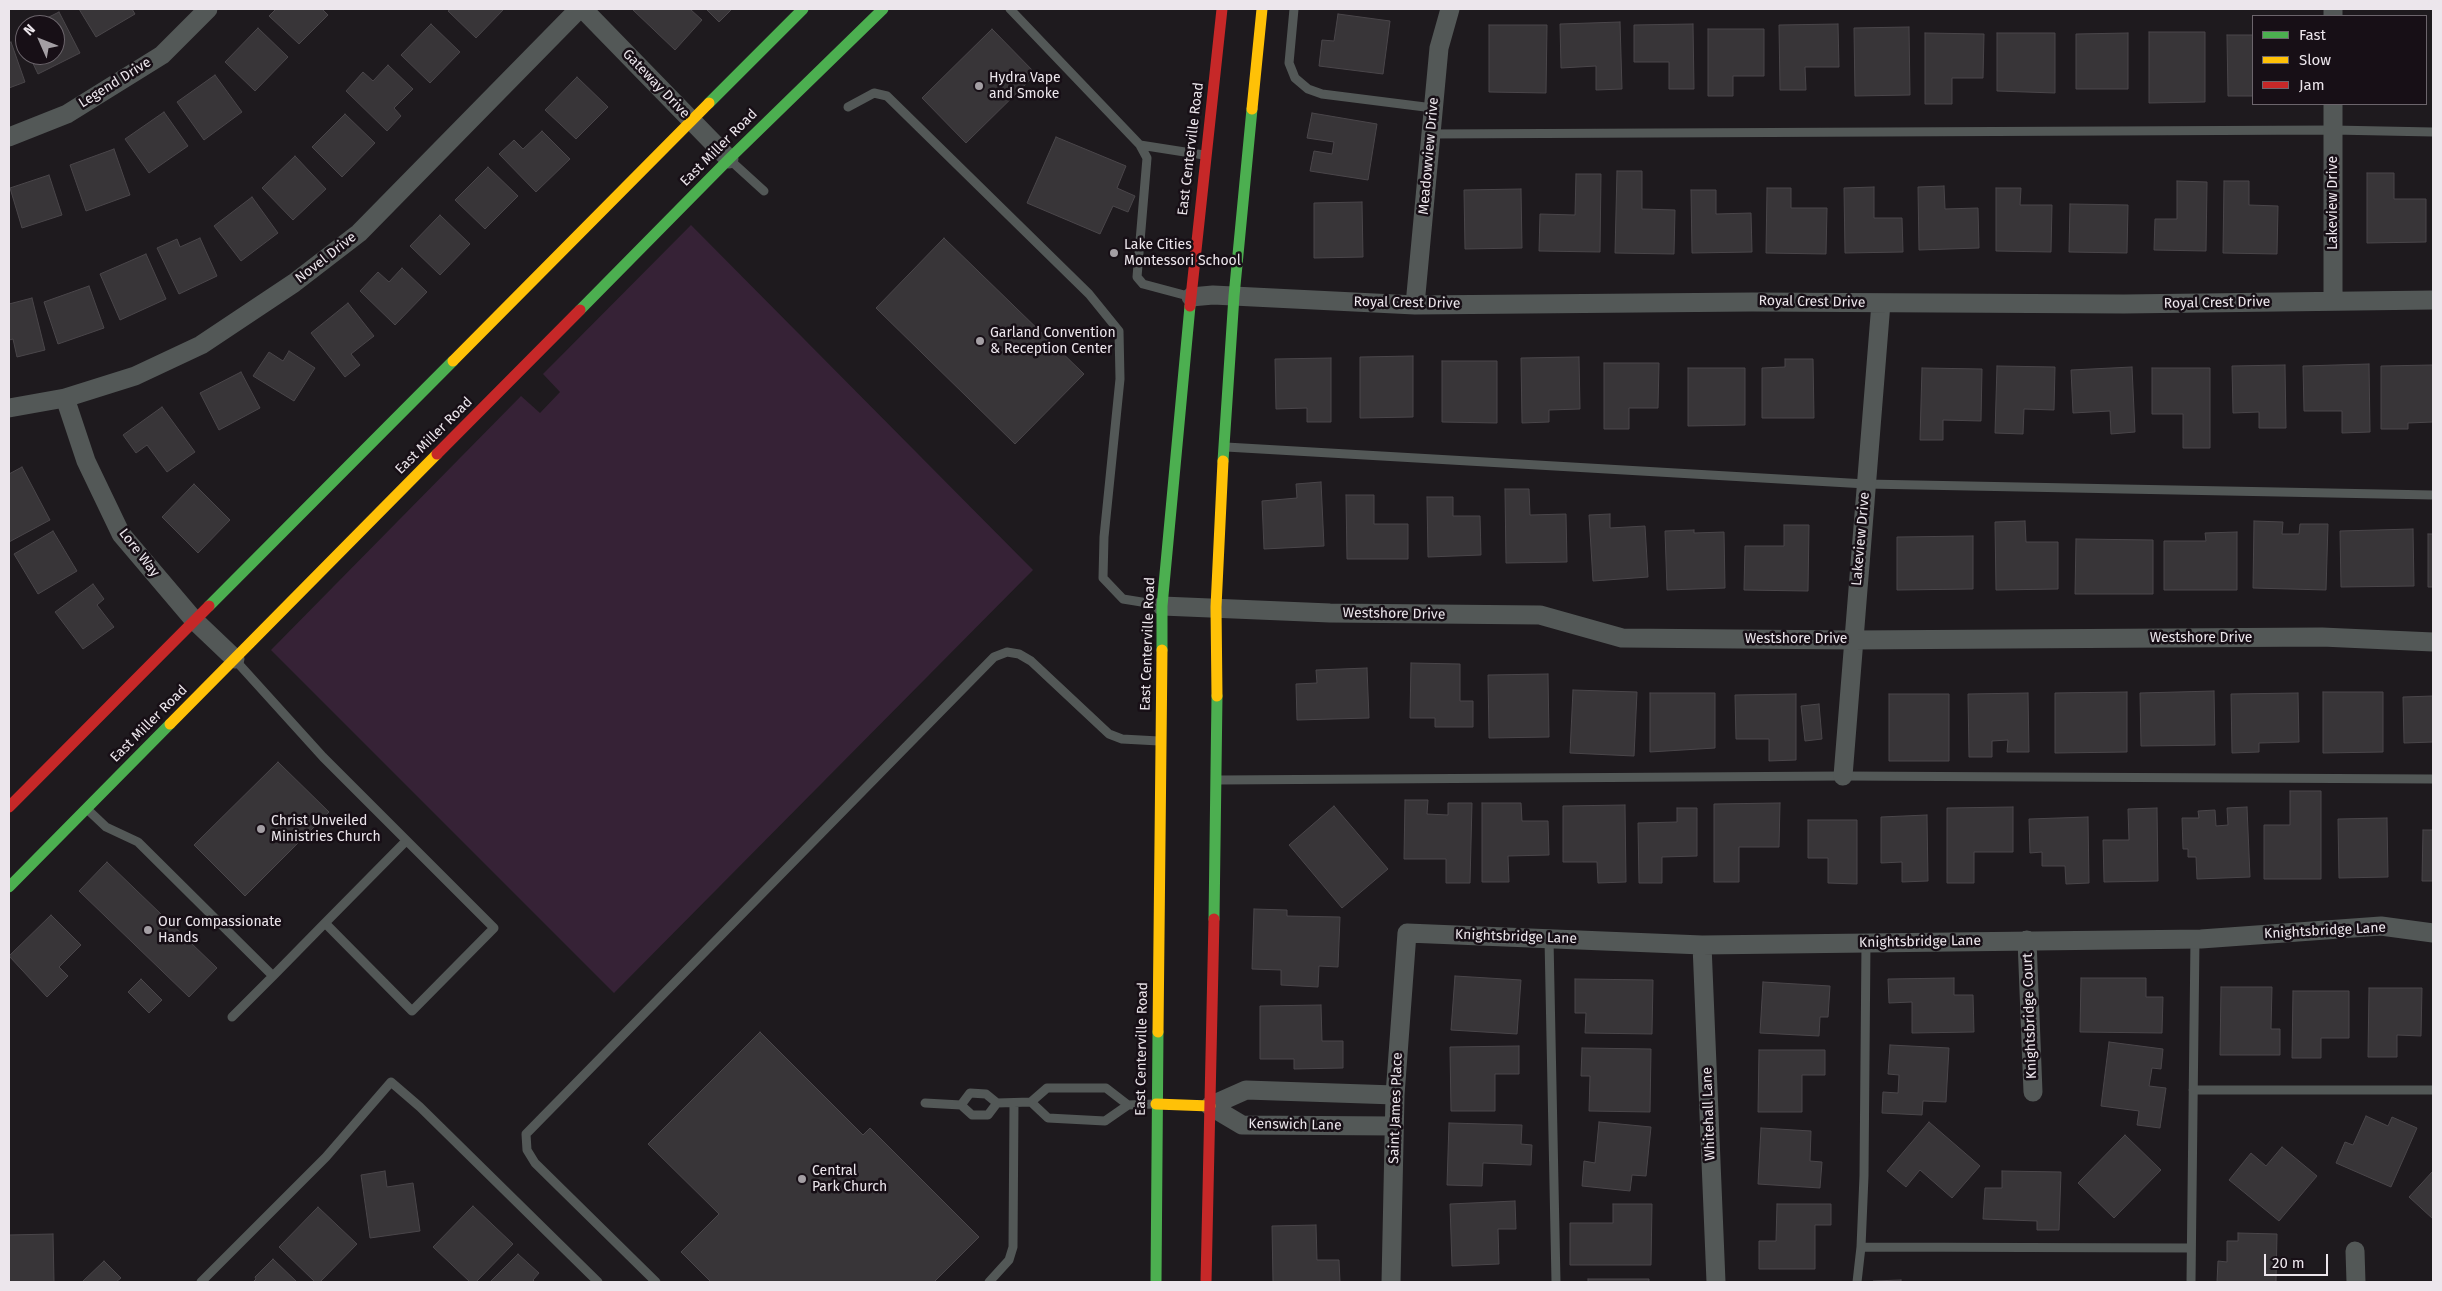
<!DOCTYPE html>
<style>
body{margin:0}
#map{position:relative;width:2442px;height:1291px;overflow:hidden;background:#1e1a1e;font-family:"Fira Sans",sans-serif}
canvas{display:block}
.frame{position:absolute;inset:0;border:10px solid #ece6ec;pointer-events:none}
.legend{position:absolute;left:2252px;top:15px;width:175px;height:90px;box-sizing:border-box;background:#170f16;border:1px solid #6c656c;margin:0;padding:6px 9px;list-style:none;font-size:15px;color:#ece6ec}
.legend li{display:flex;align-items:center;gap:10px;height:25px}
.legend b{width:25px;border:1px solid #6c656c}
.north{position:absolute;left:15px;top:15px;width:50px;height:50px;box-sizing:border-box;background:#170f16;border:1px solid #6c656c;border-radius:50%;rotate:314deg;font-size:14px;font-weight:700;line-height:20px;text-align:center;color:#ece6ec}
.north::after{content:'';display:block;margin:auto;width:18px;height:22px;background:#a49fa4;clip-path:polygon(50% 0,100% 100%,50% 72%,0 100%)}
.scale{position:absolute;left:2264px;top:1254px;width:64px;height:22px;box-sizing:border-box;border:2px solid #ece6ec;border-top:0;padding-left:6px;font-size:15px;line-height:18px;white-space:nowrap;color:#ece6ec;-webkit-text-stroke:4px #170f16;paint-order:stroke}
</style>
<div id="map">
<canvas width="2442" height="1291"></canvas>
<div class="frame"></div>
<ul class="legend">
<li><b style="height:6px;background:#4caf50"></b>Fast</li>
<li><b style="height:6px;background:#ffc107"></b>Slow</li>
<li><b style="height:6px;background:#c62828"></b>Jam</li>
</ul>
<div class="north">N</div>
<div class="scale">20 m</div>
</div>
<script>
const c = document.querySelector('canvas').getContext('2d');
c.lineJoin = 'round';
function paint(path, color) { c.fillStyle = color; c.fill(path, 'evenodd'); }
const poly = rows => new Path2D(rows.map(r => 'M' + r).join(''));
function stroke(path, color, width, dash) { c.strokeStyle = color; c.lineWidth = width; c.lineCap = dash ? 'butt' : 'round'; c.setLineDash(dash || []); c.stroke(path); }
function drawText(font, color, halo, rows, align = 'center') {
  c.font = font + ' "Fira Sans",sans-serif'; c.lineWidth = 5; c.setLineDash([]); c.textBaseline = 'middle'; c.strokeStyle = halo; c.fillStyle = color; for (const [text, x, y, turn = 0] of rows) {
    c.save(); c.translate(x, y); c.rotate((+turn || 0) * Math.PI / 180); c.textAlign = isNaN(turn) ? turn : align; if (halo) c.strokeText(text, 0, 0); c.fillText(text, 0, 0); c.restore();
  }
}
const green = poly([
 [691,225,1033,570,614,993,271,650,521,396,540,413,560,392,543,374]
]);
const building = poly([
 [79,9,132,9,135,14,96,37,79,9],
 [276,9,322,9,328,15,299,44,269,16,276,9],
 [451,9,504,9,476,38,448,11,451,9],
 [635,9,690,9,702,20,675,50,633,10,635,9],
 [706,9,732,9,719,22,706,9],
 [59,12,80,53,38,74,29,55,55,55,55,25,33,25,59,12],
 [1338,14,1390,21,1383,74,1319,66,1322,40,1334,41,1338,14],
 [1620,22,1622,89,1596,90,1596,66,1561,68,1560,24,1620,22],
 [431,24,460,52,430,83,401,55,431,24],
 [1693,24,1694,89,1669,89,1669,62,1634,62,1634,25,1693,24],
 [1838,24,1839,67,1805,67,1806,90,1780,90,1779,25,1838,24],
 [1489,25,1547,25,1546,93,1489,92,1489,25],
 [1909,27,1910,95,1855,96,1854,28,1909,27],
 [258,28,288,57,255,91,225,62,258,28],
 [25,29,25,48,17,33,25,29],
 [992,29,1036,74,966,143,922,98,992,29],
 [1708,29,1764,29,1764,76,1733,76,1733,96,1708,96,1708,29],
 [2149,32,2205,32,2205,102,2149,103,2149,32],
 [1925,33,1984,34,1983,78,1952,78,1952,104,1925,104,1925,33],
 [1997,33,2055,33,2055,93,1997,91,1997,33],
 [2128,33,2128,89,2076,89,2076,34,2128,33],
 [2227,35,2253,35,2253,96,2228,96,2227,35],
 [11,42,25,82,9,88,9,43,11,42],
 [388,65,413,89,394,108,401,116,387,131,346,91,363,72,373,81,388,65],
 [215,75,242,112,204,140,177,102,215,75],
 [577,77,608,107,576,139,545,110,577,77],
 [164,112,188,146,149,173,125,139,164,112],
 [1312,113,1377,124,1368,180,1310,171,1314,151,1332,154,1334,142,1307,138,1312,113],
 [345,114,375,143,342,177,312,147,345,114],
 [542,131,570,159,536,192,499,154,514,140,523,149,542,131],
 [1056,137,1126,166,1117,188,1135,196,1128,212,1113,206,1100,234,1027,203,1056,137],
 [114,149,130,195,86,211,70,165,114,149],
 [295,156,326,189,293,220,262,188,295,156],
 [488,167,518,196,485,229,455,200,488,167],
 [1617,171,1642,171,1642,209,1675,210,1674,254,1615,253,1617,171],
 [2367,173,2394,173,2394,199,2426,199,2426,242,2367,243,2367,173],
 [1576,174,1601,174,1600,252,1539,251,1540,214,1575,215,1576,174],
 [49,175,62,215,22,228,10,188,49,175],
 [2177,181,2207,182,2206,251,2154,250,2155,219,2177,219,2177,181],
 [2224,181,2249,181,2249,205,2278,206,2277,254,2223,253,2224,181],
 [1944,186,1945,209,1978,208,1979,248,1919,250,1918,187,1944,186],
 [1874,187,1874,218,1902,218,1903,252,1845,253,1844,188,1874,187],
 [1767,188,1791,188,1791,208,1827,208,1826,254,1766,253,1767,188],
 [1996,188,2021,188,2020,205,2052,205,2051,252,1996,251,1996,188],
 [1521,189,1522,248,1465,249,1464,190,1521,189],
 [1691,190,1716,190,1716,214,1751,213,1752,252,1692,253,1691,190],
 [252,197,278,233,241,261,214,226,252,197],
 [1362,202,1363,257,1314,258,1314,203,1362,202],
 [2070,204,2128,205,2127,253,2069,252,2070,204],
 [440,215,470,244,440,275,410,246,440,215],
 [200,238,217,276,179,294,157,248,177,239,180,247,200,238],
 [944,238,1084,374,1015,444,876,308,944,238],
 [146,254,166,299,120,320,100,274,146,254],
 [402,268,427,292,395,325,360,291,378,272,389,282,402,268],
 [89,286,104,328,58,344,44,302,89,286],
 [32,298,45,350,17,357,13,339,9,340,9,304,32,298],
 [348,303,374,336,351,354,360,365,345,377,311,333,348,303],
 [289,351,315,368,294,401,253,376,269,352,283,361,289,351],
 [1413,356,1413,417,1360,418,1360,357,1413,356],
 [1579,357,1580,409,1549,410,1549,422,1522,423,1521,358,1579,357],
 [1331,358,1331,422,1307,422,1307,408,1276,409,1275,359,1331,358],
 [1785,359,1813,359,1814,418,1762,418,1762,368,1785,367,1785,359],
 [1442,361,1497,361,1497,423,1442,422,1442,361],
 [1604,363,1659,363,1658,408,1629,408,1629,429,1604,429,1604,363],
 [2369,364,2370,432,2342,433,2342,411,2304,411,2303,366,2369,364],
 [2285,365,2286,428,2259,428,2259,412,2233,413,2232,366,2285,365],
 [2433,365,2433,422,2408,423,2408,429,2381,429,2381,366,2433,365],
 [1997,366,2055,367,2054,410,2024,409,2023,434,1995,433,1997,366],
 [2132,367,2135,432,2111,434,2110,411,2073,413,2071,370,2132,367],
 [1688,368,1745,368,1745,425,1688,426,1688,368],
 [1922,368,1982,369,1981,421,1943,420,1943,440,1920,440,1922,368],
 [2152,368,2210,368,2210,448,2183,448,2183,414,2152,414,2152,368],
 [241,372,260,408,219,430,200,393,241,372],
 [162,407,195,452,167,472,147,445,136,453,123,435,162,407],
 [22,467,50,520,9,542,9,474,22,467],
 [1321,482,1324,546,1264,549,1262,501,1297,498,1296,484,1321,482],
 [194,484,230,520,198,553,162,517,194,484],
 [1505,489,1529,489,1530,515,1566,514,1567,562,1506,563,1505,489],
 [1346,495,1374,495,1374,524,1408,524,1408,559,1347,559,1346,495],
 [1427,497,1453,497,1453,516,1480,516,1481,555,1428,557,1427,497],
 [1610,514,1610,528,1645,526,1648,577,1593,581,1589,515,1610,514],
 [2025,521,2026,542,2058,542,2058,589,1996,590,1995,522,2025,521],
 [2254,521,2283,522,2282,534,2299,534,2300,524,2328,524,2326,590,2253,588,2254,521],
 [1784,525,1809,525,1808,591,1744,590,1745,546,1784,546,1784,525],
 [2413,529,2414,586,2341,587,2340,531,2413,529],
 [1694,530,1694,533,1724,532,1725,588,1667,590,1665,531,1694,530],
 [53,531,77,571,38,594,14,554,53,531],
 [2237,532,2237,590,2164,590,2164,541,2206,541,2205,533,2237,532],
 [2428,534,2433,534,2433,587,2428,587,2428,534],
 [1973,536,1973,589,1897,590,1897,537,1973,536],
 [2076,539,2153,540,2153,594,2075,594,2076,539],
 [93,584,104,599,97,605,114,627,83,649,55,612,93,584],
 [1411,663,1460,664,1460,701,1473,701,1473,727,1435,727,1435,718,1410,718,1411,663],
 [1367,668,1369,718,1297,720,1296,684,1317,683,1316,670,1367,668],
 [1548,674,1549,737,1489,738,1488,675,1548,674],
 [1573,690,1637,692,1634,756,1570,753,1573,690],
 [2214,691,2215,745,2141,746,2140,693,2214,691],
 [2127,692,2127,752,2055,753,2055,693,2127,692],
 [2323,692,2383,692,2383,752,2323,753,2323,692],
 [1650,693,1715,693,1715,748,1650,752,1650,693],
 [2028,693,2029,752,2007,752,2008,740,1992,741,1992,757,1969,757,1968,694,2028,693],
 [2298,693,2299,742,2259,743,2259,752,2232,753,2231,694,2298,693],
 [1796,694,1796,760,1769,761,1769,739,1736,739,1735,695,1796,694],
 [1889,694,1949,694,1949,761,1889,761,1889,694],
 [2433,696,2433,742,2404,743,2403,697,2433,696],
 [1819,704,1822,739,1805,741,1801,706,1819,704],
 [278,762,329,812,245,896,194,845,278,762],
 [2290,791,2321,791,2321,879,2264,879,2264,825,2290,825,2290,791],
 [1405,800,1428,800,1427,814,1448,815,1448,803,1472,803,1470,883,1446,883,1446,859,1404,859,1405,800],
 [1482,803,1521,803,1522,821,1548,821,1549,855,1508,856,1509,882,1482,882,1482,803],
 [1780,803,1779,847,1739,847,1739,882,1714,882,1714,804,1780,803],
 [1625,805,1626,882,1598,883,1597,862,1563,862,1563,806,1625,805],
 [1334,806,1388,869,1342,908,1289,845,1334,806],
 [2013,807,2013,852,1974,852,1974,883,1947,883,1947,808,2013,807],
 [2247,807,2250,877,2197,879,2196,857,2188,857,2188,849,2183,849,2182,818,2199,818,2198,811,2215,810,2216,826,2228,825,2227,808,2247,807],
 [1677,808,1697,808,1697,856,1662,857,1662,883,1639,883,1638,823,1677,822,1677,808],
 [2157,808,2158,881,2104,882,2103,840,2129,840,2128,809,2157,808],
 [1927,815,1928,881,1902,882,1902,862,1881,863,1881,817,1927,815],
 [2088,817,2089,883,2066,884,2065,866,2042,866,2042,852,2030,853,2029,819,2088,817],
 [2387,818,2388,877,2339,878,2338,819,2387,818],
 [1808,820,1857,820,1857,884,1828,883,1828,858,1808,858,1808,820],
 [2423,830,2433,830,2433,881,2422,881,2423,830],
 [107,862,217,968,189,997,79,891,107,862],
 [1254,909,1287,910,1287,916,1340,917,1338,967,1319,966,1318,987,1281,985,1281,970,1252,969,1254,909],
 [51,915,81,945,59,967,68,976,47,997,9,956,51,915],
 [1455,976,1521,980,1517,1034,1451,1030,1455,976],
 [1954,978,1954,995,1973,995,1974,1032,1912,1033,1912,1002,1889,1003,1888,979,1954,978],
 [2081,978,2146,978,2146,997,2163,997,2162,1033,2080,1032,2081,978],
 [141,979,162,1000,149,1013,128,992,141,979],
 [1575,979,1653,980,1652,1034,1585,1033,1586,1013,1575,1013,1575,979],
 [1763,982,1830,986,1828,1017,1820,1017,1819,1036,1760,1033,1763,982],
 [2221,987,2272,987,2271,1029,2280,1029,2280,1055,2220,1055,2221,987],
 [2369,988,2422,988,2421,1036,2397,1035,2397,1057,2368,1057,2369,988],
 [2293,991,2349,991,2349,1038,2321,1038,2321,1058,2292,1058,2293,991],
 [1321,1005,1322,1041,1343,1041,1343,1068,1294,1069,1294,1059,1260,1059,1260,1006,1321,1005],
 [760,1032,863,1135,870,1128,979,1237,934,1282,711,1282,681,1252,719,1214,648,1144,760,1032],
 [2109,1042,2163,1049,2161,1069,2152,1068,2149,1086,2166,1088,2160,1128,2137,1125,2139,1111,2101,1106,2109,1042],
 [1890,1045,1949,1048,1946,1102,1923,1101,1922,1115,1882,1113,1883,1092,1898,1093,1899,1075,1888,1074,1890,1045],
 [1519,1046,1519,1074,1495,1074,1495,1111,1451,1111,1450,1047,1519,1046],
 [1582,1048,1651,1049,1650,1112,1589,1111,1590,1076,1581,1076,1582,1048],
 [1759,1050,1825,1050,1825,1075,1802,1075,1802,1112,1758,1112,1759,1050],
 [2366,1116,2388,1126,2392,1117,2417,1128,2391,1187,2336,1163,2345,1142,2353,1145,2366,1116],
 [1599,1122,1651,1127,1646,1176,1632,1175,1630,1191,1582,1186,1584,1161,1595,1163,1599,1122],
 [1929,1122,1980,1166,1952,1198,1920,1170,1906,1187,1887,1171,1929,1122],
 [1449,1123,1522,1125,1521,1144,1532,1145,1531,1165,1483,1163,1482,1186,1447,1185,1449,1123],
 [1761,1128,1811,1131,1810,1161,1822,1162,1820,1188,1758,1184,1761,1128],
 [2125,1135,2161,1170,2114,1218,2078,1183,2125,1135],
 [2282,1147,2317,1176,2279,1221,2229,1180,2251,1153,2266,1166,2282,1147],
 [385,1171,387,1187,413,1183,420,1231,370,1238,361,1175,385,1171],
 [2002,1171,2061,1172,2059,1230,2037,1230,2037,1221,1983,1219,1985,1188,2002,1188,2002,1171],
 [2433,1171,2433,1219,2409,1197,2433,1171],
 [1515,1201,1516,1229,1498,1229,1499,1264,1452,1266,1450,1204,1515,1201],
 [1613,1204,1652,1204,1651,1265,1570,1265,1570,1223,1613,1223,1613,1204],
 [1777,1204,1831,1204,1831,1225,1815,1225,1815,1269,1759,1269,1759,1241,1776,1241,1777,1204],
 [473,1206,513,1244,476,1282,470,1282,433,1247,473,1206],
 [318,1207,357,1244,320,1282,315,1282,279,1247,318,1207],
 [1316,1225,1317,1260,1339,1260,1340,1282,1273,1282,1272,1226,1316,1225],
 [2238,1233,2277,1234,2276,1282,2217,1282,2218,1261,2227,1262,2227,1241,2238,1241,2238,1233],
 [53,1234,54,1282,9,1282,9,1235,53,1234],
 [518,1254,539,1273,533,1280,535,1282,490,1282,518,1254],
 [273,1259,297,1282,253,1282,256,1279,255,1277,273,1259],
 [104,1261,121,1278,116,1282,82,1282,104,1261],
 [1588,1279,1649,1279,1649,1282,1588,1282,1588,1279],
 [1901,1280,1901,1282,1873,1282,1873,1281,1901,1280]
]);
const lane = poly([
 [1010,9,1140,145,1147,158,1137,277,1143,284,1188,296],
 [1294,9,1289,63,1295,78,1308,89,1322,94,1433,108],
 [848,107,874,93,887,96,1089,294,1119,331,1120,379,1104,537,1103,578,1123,599,1160,605],
 [1431,134,2333,130,2433,132],
 [1140,145,1204,155],
 [731,161,764,191],
 [1226,447,1866,484,2433,495],
 [1220,780,1843,776,2433,779],
 [88,810,106,827,138,842,273,976,325,923,412,1011,494,928,323,757,236,661],
 [325,923,406,841],
 [1549,939,1556,1282],
 [232,1017,273,976],
 [2193,1090,2433,1090],
 [925,1103,961,1105],
 [997,1103,986,1094,970,1093,961,1105,972,1115,988,1115,997,1103,1031,1102],
 [1128,1105,1106,1088,1047,1088,1031,1102,1048,1118,1105,1121,1128,1105,1154,1104],
 [1861,1247,2191,1248],
 [201,1282,326,1157,391,1082,420,1107,598,1282],
 [656,1282,535,1163,527,1150,526,1134,994,657,1007,652,1019,654,1031,661,1109,734,1122,739,1159,741],
 [989,1282,1009,1260,1013,1247,1014,1103],
 [1857,1282,1861,1247,1864,1176,1866,942],
 [2191,1282,2195,939]
]);
const street = poly([
 [583,9,729,159],
 [2333,9,2333,16],
 [2333,104,2333,301],
 [9,137,67,114,162,55,208,9],
 [1191,297,1213,295,1415,305,1752,302,2124,304,2433,300],
 [1415,305,1439,48,1450,9],
 [65,398,86,461,121,534,194,620,235,659],
 [9,408,65,398,135,376,201,345,294,283,359,233,579,9],
 [1162,606,1330,613,1540,615,1622,638,1853,640,2322,637,2433,642],
 [1843,776,1881,303],
 [2027,940,2033,1092],
 [1702,945,1716,1282],
 [1394,1126,1242,1125,1210,1106,1246,1090,1395,1095],
 [2355,1251,2356,1282],
 [1391,1282,1395,1095,1407,933,1702,945,2201,939,2381,926,2433,933]
]);
const fast = poly([
 [709,103,803,9],
 [580,310,729,159,883,9],
 [1223,461,1234,296,1252,109],
 [209,606,453,361],
 [1162,650,1162,606,1190,306],
 [9,887,170,724],
 [1214,919,1217,696],
 [1156,1282,1158,1032]
]);
const slow = poly([
 [1252,109,1262,9],
 [453,361,709,103],
 [1217,696,1216,607,1223,461],
 [170,724,437,454],
 [1158,1032,1162,650],
 [1156,1104,1210,1106]
]);
const jam = poly([
 [1190,306,1222,9],
 [437,454,580,310],
 [9,807,209,606],
 [1206,1282,1214,919]
]);
const markers = [
 [979,86,5,"#a49fa4"],
 [1114,253,5,"#a49fa4"],
 [980,341,5,"#a49fa4"],
 [261,829,5,"#a49fa4"],
 [148,930,5,"#a49fa4"],
 [802,1179,5,"#a49fa4"]
];
const poiNames = [
 ["Hydra Vape",989,78],
 ["and Smoke",989,94],
 ["Lake Cities",1124,245],
 ["Montessori School",1124,261],
 ["Garland Convention",990,333],
 ["& Reception Center",990,349],
 ["Christ Unveiled",271,821],
 ["Ministries Church",271,837],
 ["Our Compassionate",158,922],
 ["Hands",158,938],
 ["Central",812,1171],
 ["Park Church",812,1187]
];
const streetNames = [
 ["Legend Drive",115,83,-32],
 ["Gateway Drive",656,84,46],
 ["East Miller Road",719,148,-45],
 ["East Centerville Road",1191,149,-83],
 ["Meadowview Drive",1429,156,-85],
 ["Lakeview Drive",2333,203,-90],
 ["Novel Drive",326,258,-38],
 ["Royal Crest Drive",1812,302,1],
 ["Royal Crest Drive",1407,303,1],
 ["Royal Crest Drive",2217,303,-1],
 ["East Miller Road",434,436,-45],
 ["Lakeview Drive",1861,539,-85],
 ["Lore Way",139,553,52],
 ["Westshore Drive",1394,614,1],
 ["Westshore Drive",2201,638],
 ["Westshore Drive",1796,639],
 ["East Centerville Road",1148,644,-88],
 ["East Miller Road",149,724,-45],
 ["Knightsbridge Lane",2325,931,-3],
 ["Knightsbridge Lane",1516,937,2],
 ["Knightsbridge Lane",1920,942,-1],
 ["Knightsbridge Court",2030,1016,-92],
 ["East Centerville Road",1142,1049,-89],
 ["Saint James Place",1396,1108,-88],
 ["Whitehall Lane",1709,1114,-92],
 ["Kenswich Lane",1295,1125,1]
];
paint(green, '#362236');
paint(building, '#383538');
stroke(building, '#4a464a', 1);
stroke(lane, '#535857', 9);
stroke(street, '#535857', 19);
stroke(fast, '#4caf50', 11);
stroke(slow, '#ffc107', 11);
stroke(jam, '#c62828', 11);
for (const [x, y, r, color] of markers) { const dot = new Path2D(); dot.arc(x, y, r, 0, 2 * Math.PI); c.fillStyle = color; c.fill(dot); stroke(dot, '#170f16', 2); }
drawText('14px', '#ece6ec', '#170f16', poiNames, 'left');
drawText('14px', '#ece6ec', '#170f16', streetNames);
</script>
